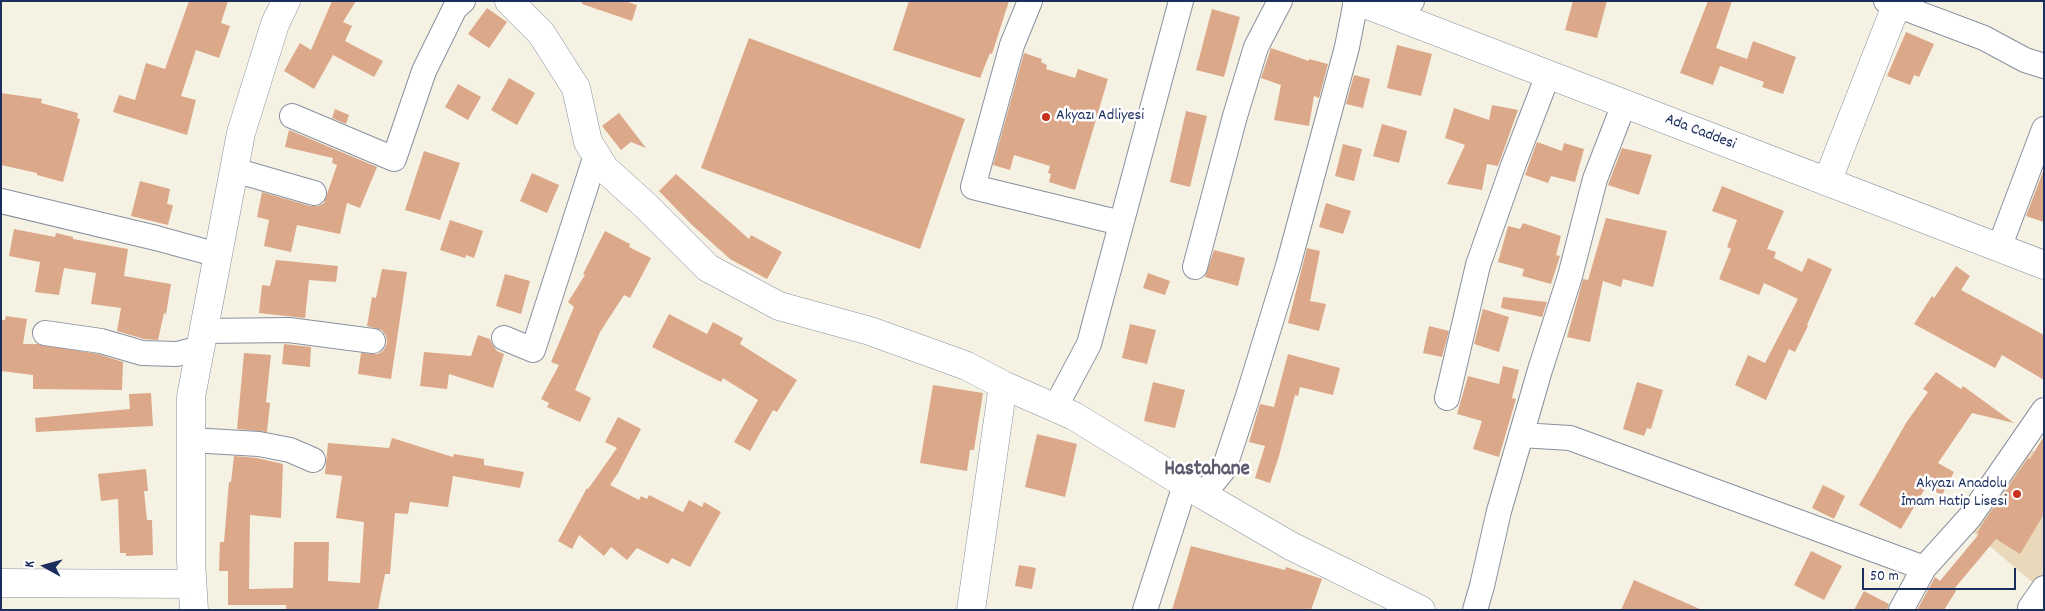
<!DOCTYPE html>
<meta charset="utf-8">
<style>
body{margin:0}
#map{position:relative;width:2045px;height:611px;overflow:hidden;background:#f6f2e3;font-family:Dekko,sans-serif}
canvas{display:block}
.frame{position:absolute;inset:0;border:2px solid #1b2f5e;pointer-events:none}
.north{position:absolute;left:20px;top:541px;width:50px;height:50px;-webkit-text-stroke:4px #fff;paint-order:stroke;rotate:277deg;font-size:14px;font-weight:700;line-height:20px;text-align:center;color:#1b2f5e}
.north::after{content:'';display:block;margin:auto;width:18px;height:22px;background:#1b2f5e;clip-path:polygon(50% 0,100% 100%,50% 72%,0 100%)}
.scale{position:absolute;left:1862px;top:568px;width:154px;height:22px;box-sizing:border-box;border:2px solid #1b2f5e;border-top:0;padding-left:6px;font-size:15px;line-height:18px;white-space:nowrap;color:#1b2f5e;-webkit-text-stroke:4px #fff;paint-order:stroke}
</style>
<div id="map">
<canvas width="2045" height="611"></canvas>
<div class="frame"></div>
<div class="north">K</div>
<div class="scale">50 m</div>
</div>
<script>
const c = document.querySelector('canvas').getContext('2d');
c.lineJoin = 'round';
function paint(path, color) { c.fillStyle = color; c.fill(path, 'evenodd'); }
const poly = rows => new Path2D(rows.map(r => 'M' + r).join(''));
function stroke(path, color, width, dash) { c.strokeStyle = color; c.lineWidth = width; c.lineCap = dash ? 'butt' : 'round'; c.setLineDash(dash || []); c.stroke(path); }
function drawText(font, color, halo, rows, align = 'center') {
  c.font = font + ' Dekko,sans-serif'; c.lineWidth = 5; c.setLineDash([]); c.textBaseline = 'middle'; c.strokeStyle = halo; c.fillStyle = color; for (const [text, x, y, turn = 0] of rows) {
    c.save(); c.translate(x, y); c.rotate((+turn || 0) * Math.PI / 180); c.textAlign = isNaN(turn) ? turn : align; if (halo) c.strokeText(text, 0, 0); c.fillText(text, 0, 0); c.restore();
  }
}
const built = poly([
 [2024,442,2044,461,2044,592,1967,527]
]);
const building = poly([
 [189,1,228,1,221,23,230,26,219,58,196,50,181,96,196,100,187,135,113,112,119,95,135,100,146,63,165,69],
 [332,1,356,1,343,22,352,26,345,41,383,61,374,77,333,55,314,89,284,71,300,43,311,50],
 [582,1,625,1,637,5,632,21,582,4],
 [909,1,1009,1,992,54,990,53,980,78,893,50],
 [1573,1,1607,1,1597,38,1565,30],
 [1708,1,1732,1,1716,48,1747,59,1753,41,1796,57,1783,94,1762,87,1764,82,1720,66,1713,85,1680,73],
 [487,8,507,22,489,48,468,34],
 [1212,9,1240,17,1224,77,1196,70],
 [1906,32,1934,44,1919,77,1914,75,1910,85,1887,76],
 [749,38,965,119,920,249,701,168],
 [1397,45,1432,54,1421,96,1387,88],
 [1271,48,1309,61,1309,59,1328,64,1319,98,1314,96,1309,126,1274,120,1281,85,1261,78],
 [1024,53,1042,59,1041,62,1047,65,1046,69,1075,78,1078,69,1108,79,1075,190,1049,182,1051,174,1048,173,1050,166,1014,155,1010,170,993,165],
 [1354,75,1370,79,1363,108,1346,104],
 [509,78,535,93,517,125,491,110],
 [458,84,481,97,468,120,445,107],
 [1,93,42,99,41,103,78,113,77,118,80,119,63,182,37,175,37,173,1,165],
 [1492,105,1518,110,1498,166,1487,164,1482,190,1447,184,1465,145,1445,138,1454,108,1489,120],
 [335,109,349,115,346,124,332,118],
 [1186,111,1207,116,1190,187,1170,182],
 [619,113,646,148,631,142,621,150,602,126],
 [1382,124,1407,131,1399,163,1373,156],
 [289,130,377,167,360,208,347,203,340,234,297,225,291,252,264,246,269,220,257,217,262,192,310,206,318,206,324,203,337,165,332,163,333,158,285,147],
 [1537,142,1562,151,1564,143,1584,149,1575,182,1551,176,1548,183,1525,175],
 [1343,144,1362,149,1354,181,1335,176],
 [1622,148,1652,155,1639,195,1608,185],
 [424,151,460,163,440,220,405,210],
 [2044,169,2044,222,2026,216],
 [532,173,559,185,547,213,520,201],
 [676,174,749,239,751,235,782,252,767,279,730,259,691,224,659,191],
 [140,181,170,189,167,204,173,205,168,225,131,216],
 [1722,186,1784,211,1767,249,1776,252,1774,258,1802,272,1808,258,1832,269,1807,325,1808,326,1795,352,1789,349,1766,400,1735,385,1748,355,1765,363,1798,299,1764,283,1759,295,1719,279,1731,249,1727,247,1737,220,1712,211],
 [1326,203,1351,211,1343,234,1319,227],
 [1606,218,1667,231,1653,287,1623,279,1621,287,1603,281,1590,342,1567,337,1583,279,1588,280],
 [450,220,483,231,474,258,466,255,465,258,440,250],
 [1523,223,1561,236,1556,255,1560,256,1551,284,1522,276,1524,269,1498,262,1508,226,1520,229],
 [14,229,55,237,56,233,73,237,73,239,128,249,124,276,171,284,166,314,164,313,158,340,144,339,117,331,121,308,91,304,96,273,64,268,59,295,35,292,40,262,9,256],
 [605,231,630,244,629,247,651,258,630,298,624,295,600,332,575,390,591,398,580,422,547,407,549,403,541,399,559,365,551,362,574,307,568,302,585,275,583,274],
 [1307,248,1320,251,1310,301,1326,304,1319,331,1288,323],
 [1214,250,1245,258,1238,286,1205,277],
 [276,260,338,266,336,282,309,280,305,318,259,313,262,285,270,286],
 [1956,266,1970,276,1961,290,2044,335,2044,380,2002,355,1995,368,1914,324,1932,296,1934,298],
 [382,269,407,272,391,379,358,374,361,353,378,354,384,350,387,343,386,336,382,330,367,326,372,297,376,298],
 [1148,273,1170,281,1165,295,1143,288],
 [505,274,530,281,521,314,496,306],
 [1503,297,1547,302,1542,317,1501,308],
 [1483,309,1509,317,1499,352,1474,344],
 [669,314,707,334,713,322,743,338,740,344,797,380,777,412,773,410,750,451,734,442,758,400,723,378,721,382,652,347],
 [6,316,27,319,23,344,38,344,98,354,123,362,122,390,33,389,33,375,1,371,1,320,5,320],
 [1130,324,1156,330,1147,364,1122,358],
 [1429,326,1449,331,1442,357,1423,353],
 [478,335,490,339,492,344,497,351,504,354,493,388,449,374,447,389,420,386,424,352,471,356],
 [284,344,311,347,310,367,282,364],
 [244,353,271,355,266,402,270,403,267,432,237,429],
 [1288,354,1340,368,1333,395,1300,387,1298,396,1295,395,1279,456,1270,483,1255,478,1265,446,1249,442,1260,404,1274,407],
 [1503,366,1519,370,1512,398,1516,399,1499,457,1473,449,1482,421,1457,414,1468,376,1499,384],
 [1936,372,1961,389,1963,386,2014,423,1972,413,1938,463,1954,472,1942,495,1926,487,1901,529,1859,505,1906,423,1928,392,1923,389],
 [1153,382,1185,390,1175,428,1144,421],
 [1637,382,1663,390,1651,429,1647,428,1644,436,1623,429],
 [933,385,983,393,974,450,970,450,967,471,920,463],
 [151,393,153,426,36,432,35,418,130,409,129,394],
 [618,417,641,429,618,473,610,485,639,500,641,496,647,499,649,495,683,512,689,500,702,507,704,502,721,512,690,567,672,558,668,564,637,548,627,560,611,547,604,556,579,535,572,549,558,541,587,488,588,489,617,448,605,442],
 [1037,434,1077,444,1065,497,1025,487],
 [2044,436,2044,514,2020,554,1996,539,1954,589,1956,591,1944,610,1917,610,1935,577,1940,581,1979,534,1977,533,1985,520,2028,458,2030,459],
 [392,438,453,457,454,454,484,459,484,465,524,472,520,488,453,476,448,507,410,502,408,514,395,513,390,574,385,574,378,610,286,610,286,605,228,605,228,571,219,571,220,542,224,542,229,482,231,482,234,456,257,458,283,464,281,518,250,515,249,589,293,588,294,542,329,542,328,581,360,583,364,522,336,518,342,476,325,474,328,443,389,448],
 [146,469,148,491,144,491,147,520,152,520,153,555,126,556,126,553,120,553,118,499,101,501,98,474],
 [1823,485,1845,496,1834,519,1812,508],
 [1191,546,1285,570,1286,567,1322,579,1311,610,1172,610],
 [1811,551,1842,566,1824,600,1794,585],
 [1019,565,1036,568,1032,589,1015,586],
 [1634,580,1702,610,1621,610],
 [1864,591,1889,604,1887,610,1854,610]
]);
const street = poly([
 [1030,1,1012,45,973,187,1121,223],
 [1886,1,1984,38,2025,60,2044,66],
 [1400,18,1412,1],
 [292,116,394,159,424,71,455,8,463,1],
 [234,170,314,193],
 [1,201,156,238,218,255],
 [1999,248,2044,129],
 [1195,267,1235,116,1256,47,1280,1],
 [203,331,289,330,373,341],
 [45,333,101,341,142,353,177,354,200,348],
 [504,338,533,350,596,155],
 [1447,398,1478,265,1514,163,1548,75],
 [1055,408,1089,344,1181,1],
 [1521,435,1570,438,1924,568],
 [191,440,259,444,290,450,313,460],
 [1203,495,1224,469,1249,393,1288,266,1347,47,1356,1],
 [2030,608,2044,588],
 [1145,610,1185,485],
 [1475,610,1482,586,1499,511,1540,370,1570,276,1595,179,1624,104],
 [1901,610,1924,568,1970,517,2044,410]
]);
const secondary = poly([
 [509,1,541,33,576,88,588,142,605,169,647,207,708,268,779,306,870,331,967,366,1003,385,1074,416,1203,495,1291,546,1421,610],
 [1357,1,2044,265],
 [1827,182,1898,1],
 [1,583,192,584],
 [194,610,191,561,191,397,241,133,275,24,286,1],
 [971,610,1003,385]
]);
const markers = [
 [1046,117,5,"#c8321e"],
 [2017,494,5,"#c8321e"]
];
const poiNames = [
 ["Akyazı Adliyesi",1056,117],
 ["Akyazı Anadolu",2007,485,"right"],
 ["İmam Hatip Lisesi",2007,503,"right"]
];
const streetNames = [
 ["Ada Caddesi",1700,133,21]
];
const districtNames = [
 ["Hastahane",1207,471]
];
paint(built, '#ead8ba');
paint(building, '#dca88a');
stroke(street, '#8890a0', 26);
stroke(secondary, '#8890a0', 29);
stroke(street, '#fff', 24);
stroke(secondary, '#fff', 28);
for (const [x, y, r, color] of markers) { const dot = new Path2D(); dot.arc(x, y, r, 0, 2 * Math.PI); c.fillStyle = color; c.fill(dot); stroke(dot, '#fff', 2); }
drawText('16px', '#1b2f5e', '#fff', poiNames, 'left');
drawText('16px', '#1b2f5e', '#fff', streetNames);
drawText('bold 21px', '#5f596d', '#fff', districtNames);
</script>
